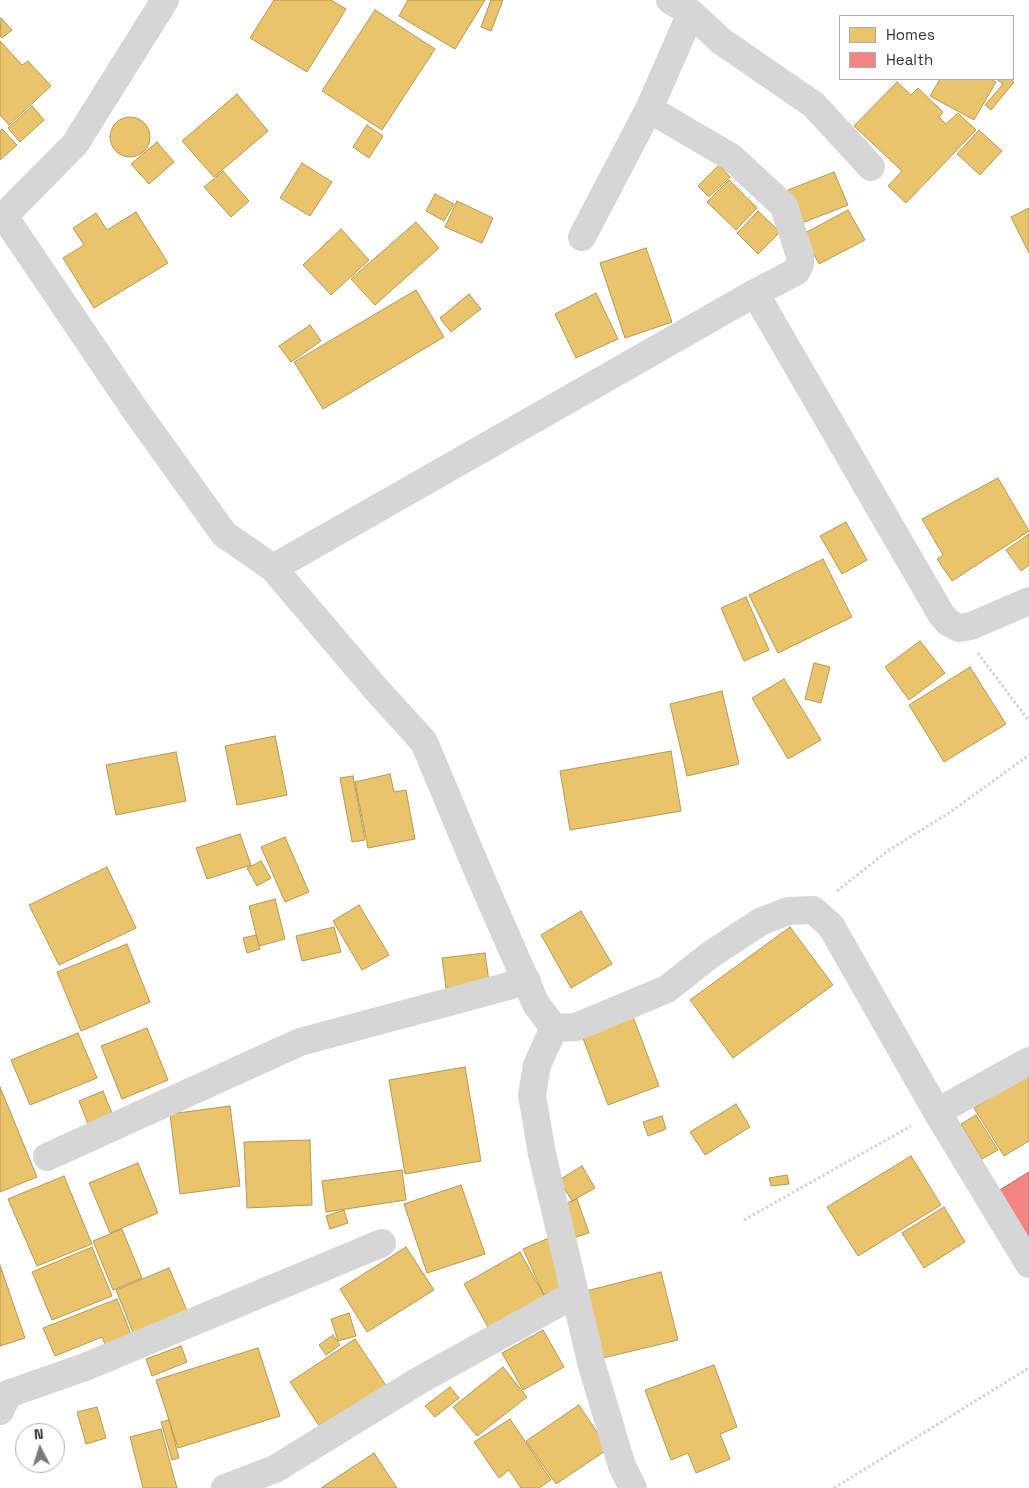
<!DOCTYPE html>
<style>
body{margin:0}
#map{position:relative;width:1029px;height:1488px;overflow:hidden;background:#fff;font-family:"Space Grotesk",sans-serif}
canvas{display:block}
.legend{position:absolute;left:839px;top:15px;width:175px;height:65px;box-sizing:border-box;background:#fff;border:1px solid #adadad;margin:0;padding:6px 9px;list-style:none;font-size:15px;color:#323232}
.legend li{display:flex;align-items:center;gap:10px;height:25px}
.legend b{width:25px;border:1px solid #adadad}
.north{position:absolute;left:15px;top:1423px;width:50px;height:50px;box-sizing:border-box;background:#fff;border:1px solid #adadad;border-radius:50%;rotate:355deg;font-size:14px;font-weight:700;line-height:20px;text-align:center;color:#323232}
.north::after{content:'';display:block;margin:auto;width:18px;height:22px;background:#7a7a7a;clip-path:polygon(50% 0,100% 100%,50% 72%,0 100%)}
</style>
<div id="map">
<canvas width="1029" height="1488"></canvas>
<ul class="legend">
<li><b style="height:14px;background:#e9c46a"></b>Homes</li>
<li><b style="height:14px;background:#f28482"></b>Health</li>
</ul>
<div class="north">N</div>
</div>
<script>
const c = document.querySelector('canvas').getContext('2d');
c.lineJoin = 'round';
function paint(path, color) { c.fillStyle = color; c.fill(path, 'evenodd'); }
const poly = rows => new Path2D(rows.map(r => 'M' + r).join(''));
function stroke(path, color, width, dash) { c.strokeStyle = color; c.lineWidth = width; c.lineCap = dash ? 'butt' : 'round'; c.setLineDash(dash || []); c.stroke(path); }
const homes = poly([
 [274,0,331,0,346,9,307,72,250,38,274,0],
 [408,0,485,0,455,49,399,16,408,0],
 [491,0,503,0,491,31,481,27,491,0],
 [375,10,435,49,382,130,322,91,375,10],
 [1,18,12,30,2,38,0,36,1,18],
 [0,41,22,65,28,61,51,86,9,125,0,115,0,41],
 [940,79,990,79,996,82,974,120,930,96,940,79],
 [996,79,1010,79,1014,82,991,110,985,105,1003,84,996,79],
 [897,82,911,95,918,88,943,112,939,117,946,124,958,113,976,130,906,203,888,186,902,171,854,126,897,82],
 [237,94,268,131,214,177,182,141,237,94],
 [32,106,44,120,20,142,8,128,32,106],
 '110 137a20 20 0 1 1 40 0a20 20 0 1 1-40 0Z',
 [367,125,383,136,369,158,353,147,367,125],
 [2,129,17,145,0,160,0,131,2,129],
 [979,130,1002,151,980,175,957,154,979,130],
 [157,142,174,162,149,184,131,164,157,142],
 [302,163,332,182,310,216,280,198,302,163],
 [719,165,730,177,709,197,698,186,719,165],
 [223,171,249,201,231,217,204,187,223,171],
 [834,172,848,205,802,223,788,190,834,172],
 [729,180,757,208,736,230,707,202,729,180],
 [435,194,454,204,444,221,426,211,435,194],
 [457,201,493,218,482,243,445,227,457,201],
 [1029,208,1029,253,1011,217,1029,208],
 [848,210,865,240,819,264,803,234,848,210],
 [758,211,780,232,758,254,737,233,758,211],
 [136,212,168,263,94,308,63,258,84,245,73,228,96,213,107,230,136,212],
 [416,222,439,248,375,305,351,279,416,222],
 [341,229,369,260,331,295,303,265,341,229],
 [646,248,672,322,625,338,600,263,646,248],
 [416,290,444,337,323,409,294,362,416,290],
 [596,293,618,339,576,358,555,314,596,293],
 [469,294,481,309,451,332,440,318,469,294],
 [310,325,321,341,291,362,279,346,310,325],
 [998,478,1029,531,952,581,937,559,943,555,922,519,998,478],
 [846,522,867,560,842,574,820,536,846,522],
 [1029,534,1029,565,1021,571,1006,550,1029,534],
 [823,559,852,617,778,653,749,595,823,559],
 [746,597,769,650,744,661,721,608,746,597],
 [920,641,945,673,909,700,885,667,920,641],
 [814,663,830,667,821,703,805,699,814,663],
 [970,667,1006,724,944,762,909,705,970,667],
 [784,679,821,740,788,759,752,698,784,679],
 [722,691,739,764,687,776,670,704,722,691],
 [275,736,287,795,237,805,225,746,275,736],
 [671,751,681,811,570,830,560,771,671,751],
 [176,752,186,801,116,815,106,765,176,752],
 [390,774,394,792,406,790,415,839,368,848,355,782,390,774],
 [353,776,365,840,352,842,340,778,353,776],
 [240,834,251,865,207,879,196,848,240,834],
 [285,837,309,892,285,902,261,847,285,837],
 [261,861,271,878,257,886,247,868,261,861],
 [107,867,136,928,59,965,29,905,107,867],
 [275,899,285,939,259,946,249,906,275,899],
 [359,905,389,955,362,970,333,921,359,905],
 [581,911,612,964,571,988,541,935,581,911],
 [334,927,341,952,302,961,296,936,334,927],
 [790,927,833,985,733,1058,690,1000,790,927],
 [256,935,260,949,247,953,243,938,256,935],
 [127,944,150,1002,81,1031,57,972,127,944],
 [485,953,489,982,446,988,442,958,485,953],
 [632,1014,659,1086,608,1105,581,1033,632,1014],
 [147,1028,168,1080,122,1099,101,1046,147,1028],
 [78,1033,97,1078,30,1105,11,1060,78,1033],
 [465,1067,481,1161,405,1174,389,1080,465,1067],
 [1029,1074,1029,1141,1004,1156,974,1108,1029,1074],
 [0,1087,37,1177,0,1192,0,1087],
 [103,1091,116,1123,92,1134,79,1101,103,1091],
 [736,1104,750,1127,705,1155,690,1132,736,1104],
 [230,1106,240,1186,180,1194,170,1114,230,1106],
 [976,1115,998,1150,982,1159,961,1124,976,1115],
 [662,1116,666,1129,648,1136,643,1122,662,1116],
 [310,1140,312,1205,247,1208,244,1142,310,1140],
 [911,1156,941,1205,858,1256,827,1207,911,1156],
 [138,1163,158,1213,110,1233,89,1183,138,1163],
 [582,1166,595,1188,572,1201,559,1180,582,1166],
 [402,1170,406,1200,326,1212,322,1181,402,1170],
 [787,1175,789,1184,771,1186,769,1178,787,1175],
 [64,1176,92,1244,37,1266,8,1199,64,1176],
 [461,1185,485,1254,427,1273,404,1204,461,1185],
 [577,1199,589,1233,570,1239,559,1206,577,1199],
 [944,1207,965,1242,924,1268,902,1233,944,1207],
 [344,1210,348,1223,330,1229,326,1216,344,1210],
 [122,1229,142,1278,113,1290,93,1241,122,1229],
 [549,1238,570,1284,544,1295,523,1249,549,1238],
 [92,1247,112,1296,52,1320,32,1272,92,1247],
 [406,1247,434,1290,367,1332,340,1289,406,1247],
 [520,1252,545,1297,489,1329,464,1284,520,1252],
 [0,1265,25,1338,0,1346,0,1265],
 [169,1268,190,1318,136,1340,116,1290,169,1268],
 [661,1272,678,1340,603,1358,586,1291,661,1272],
 [117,1299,137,1349,111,1358,102,1337,55,1356,43,1328,117,1299],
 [349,1313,356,1336,338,1341,331,1319,349,1313],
 [543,1330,564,1367,523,1390,502,1353,543,1330],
 [333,1335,340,1345,326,1355,319,1345,333,1335],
 [355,1339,389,1390,324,1433,290,1382,355,1339],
 [181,1346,187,1362,152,1376,146,1359,181,1346],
 [258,1348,280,1416,178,1448,156,1380,258,1348],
 [714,1365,737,1427,720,1434,730,1459,696,1473,688,1453,671,1460,645,1390,714,1365],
 [503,1367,527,1397,477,1436,453,1407,503,1367],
 [450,1387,459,1398,435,1417,425,1406,450,1387],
 [579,1405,608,1449,556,1484,526,1441,579,1405],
 [97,1407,106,1438,86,1444,77,1412,97,1407],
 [510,1419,551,1480,539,1488,521,1488,509,1470,499,1478,474,1442,510,1419],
 [169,1420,179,1458,172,1460,161,1422,169,1420],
 [161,1429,177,1488,143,1488,130,1437,161,1429],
 [374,1453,397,1488,321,1488,374,1453]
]);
const health = poly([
 [1029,1172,1029,1242,998,1191,1029,1172]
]);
const path = poly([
 [978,653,1029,721],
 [837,891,889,850,949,813,1029,755],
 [744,1220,911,1126],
 [834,1488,1029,1368]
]);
const minor = poly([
 [670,0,691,13,721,41,814,105,871,167],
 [4,216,133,407,224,534,273,568,375,688,424,742,480,876,536,1004,554,1028,576,1027,667,989,710,955,760,922,788,911,813,910,831,926,937,1112,1029,1264],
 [0,218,4,216,75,144,165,0],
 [582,237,649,109,691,13],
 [755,293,941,614,948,622,959,628,971,626,1029,601],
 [273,568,755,293,797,271,800,264,800,256,784,206,731,157,649,109],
 [554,1028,537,1065,532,1095,542,1154,592,1366,622,1466,633,1488],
 [937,1112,1029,1061],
 [47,1157,300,1042,527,981],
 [0,1411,8,1394,85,1367,382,1243],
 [225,1488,275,1469,420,1380,575,1294]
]);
paint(homes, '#e9c46a');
stroke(homes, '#b29859', 1);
paint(health, '#f28482');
stroke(health, '#b86b6a', 1);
stroke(path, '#d4d4d4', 3, [2.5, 2.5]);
stroke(minor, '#d6d6d6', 28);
</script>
